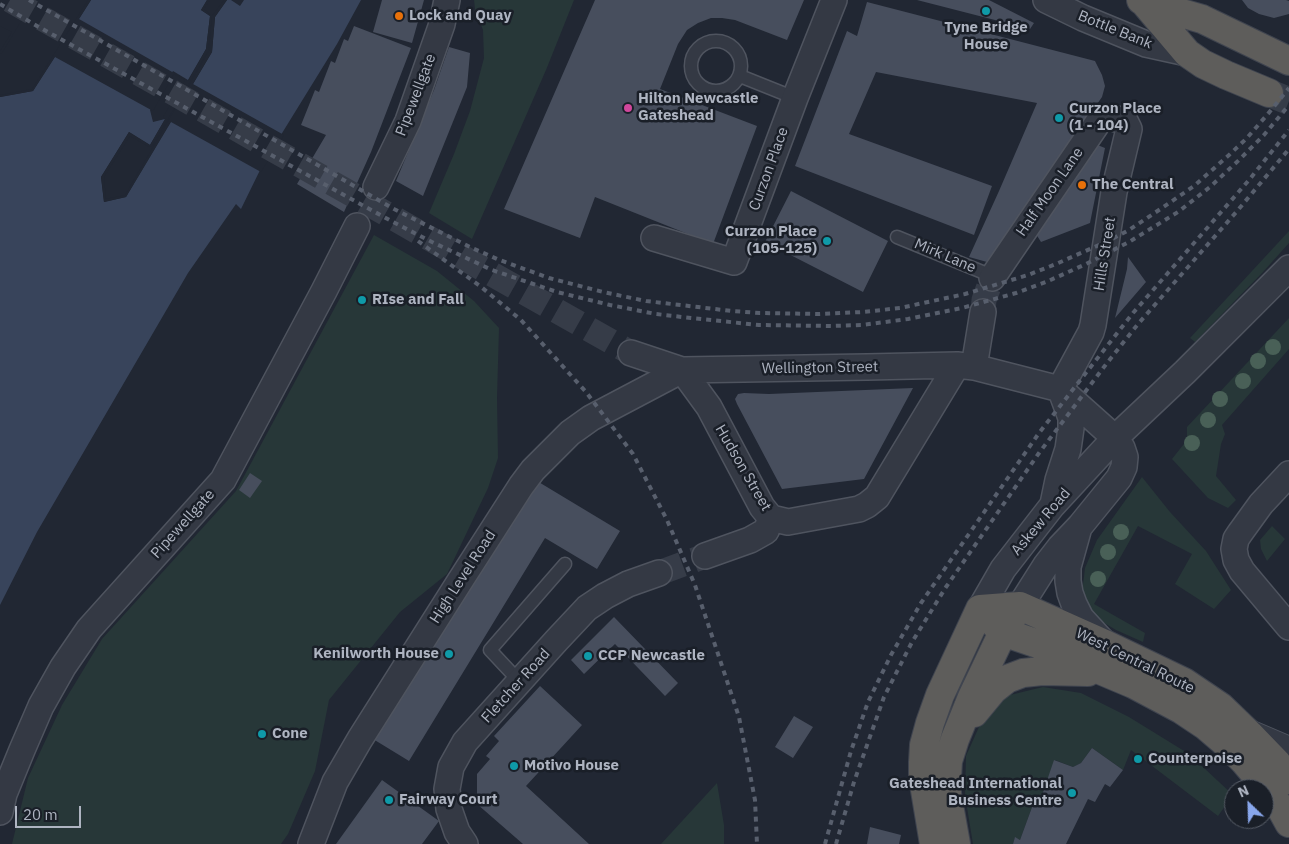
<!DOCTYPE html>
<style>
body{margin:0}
#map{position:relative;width:1289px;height:844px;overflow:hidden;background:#212733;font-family:"IBM Plex Sans",sans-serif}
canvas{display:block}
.north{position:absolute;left:1224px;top:779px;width:50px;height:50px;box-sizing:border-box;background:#1a1f28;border:1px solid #555b65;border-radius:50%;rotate:336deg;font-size:14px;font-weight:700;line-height:20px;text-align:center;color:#aeb4c1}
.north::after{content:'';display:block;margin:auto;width:18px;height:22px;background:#89a7ec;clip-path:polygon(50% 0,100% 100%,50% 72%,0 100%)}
.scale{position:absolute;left:15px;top:806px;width:66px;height:22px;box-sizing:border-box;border:2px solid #aeb4c1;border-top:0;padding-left:6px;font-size:15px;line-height:18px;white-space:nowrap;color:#aeb4c1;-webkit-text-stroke:4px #1a1f28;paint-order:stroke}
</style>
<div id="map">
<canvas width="1289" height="844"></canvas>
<div class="north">N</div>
<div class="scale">20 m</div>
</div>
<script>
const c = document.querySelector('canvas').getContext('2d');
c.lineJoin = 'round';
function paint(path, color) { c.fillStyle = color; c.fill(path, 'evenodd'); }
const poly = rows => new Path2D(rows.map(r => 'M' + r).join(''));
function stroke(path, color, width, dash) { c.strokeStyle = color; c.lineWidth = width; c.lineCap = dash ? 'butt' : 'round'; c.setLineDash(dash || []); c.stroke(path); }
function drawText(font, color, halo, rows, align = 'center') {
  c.font = font + ' "IBM Plex Sans",sans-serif'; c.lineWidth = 5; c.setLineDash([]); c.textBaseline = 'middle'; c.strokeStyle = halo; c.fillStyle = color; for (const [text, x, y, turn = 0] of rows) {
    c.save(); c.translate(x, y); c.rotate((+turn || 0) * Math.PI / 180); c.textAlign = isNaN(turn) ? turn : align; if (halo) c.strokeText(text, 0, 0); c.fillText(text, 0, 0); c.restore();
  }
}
const green = poly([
 [474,0,574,0,546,70,472,239,429,213,454,154,470,111,484,58,483,30,475,9],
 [1289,231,1289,243,1263,272,1195,342,1190,338],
 [374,235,437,271,474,301,499,328,497,398,498,458,488,488,447,574,400,612,329,700,315,771,288,834,281,844,12,844,28,778,62,705,102,639,236,491],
 [1289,318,1289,349,1222,425,1225,434,1221,444,1216,476,1236,500,1228,508,1208,498,1172,459,1187,440,1187,427],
 [1142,477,1170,512,1206,551,1231,590,1214,609,1175,584,1192,554,1138,526,1094,604,1145,633,1143,642,1116,630,1091,615,1082,593,1085,568,1097,540],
 [1272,526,1285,539,1267,561,1261,549,1260,540],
 [1043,687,1081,693,1129,717,1189,754,1233,795,1218,816,1131,750,1123,770,1092,748,1081,763,1073,767,1055,760,1040,801,1035,799,1020,840,1015,838,1013,844,973,844,965,795,966,756,983,718,1006,696],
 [717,783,724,825,724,844,661,844]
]);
const water = poly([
 [91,0,207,0,201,10,210,16,206,49,150,145,129,132,101,177,104,202,126,197,212,52,215,17,227,0,231,0,240,6,244,0,361,0,337,44,263,164,241,209,236,204,188,273,37,532,0,605,0,97,33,91],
 [173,71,188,80,165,119,153,122,150,110]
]);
const pier = poly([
 [0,0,34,0,2,53,0,54,0,51,12,32,0,26],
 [88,0,91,0,79,19,188,81,206,49,210,16,201,10,207,0,210,0,204,9,212,16,208,51,152,146,149,147,130,136,104,177,106,199,125,195,209,51,212,16,224,0,227,0,215,17,212,52,193,84,284,135,261,172,171,122,126,197,104,202,101,177,129,132,150,145,165,119,163,117,185,80,174,74,153,111,55,57,33,91,0,97,0,95,32,89]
]);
const building = poly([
 [382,0,424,0,412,43,373,32],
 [595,0,804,0,787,40,735,20,722,18,711,18,698,23,687,30,678,44,660,89,757,126,713,244,595,197,580,238,504,209],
 [917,0,989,0,1034,23,1030,29],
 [1242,0,1286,0,1289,1,1289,14,1274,18,1259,14,1248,8],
 [867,2,1095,61,1102,75,1105,86,1102,97,987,262,969,257,999,191,1037,103,876,72,849,134,992,186,974,235,795,166,847,31,857,36],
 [354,26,411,48,371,152,344,212,297,184,326,135,301,125,315,90,319,92,331,61,335,63,344,39,348,41],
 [449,47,470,53,467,87,423,196,396,181,434,90],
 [1095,144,1105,148,1090,223,1041,242,1036,234],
 [791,191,888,241,863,292,765,242],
 [1128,257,1146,282,1115,318,1127,269],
 [913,388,864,479,782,489,737,404,735,399,738,394,744,393,769,394],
 [250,473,262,481,250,498,239,490],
 [532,478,620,531,597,569,545,538,409,761,373,739],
 [614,617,678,683,665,696,615,644,584,674,571,660],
 [540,686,582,725,526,786,589,844,523,844,477,804,477,774,490,759,486,756,499,741,494,736],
 [794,716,813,727,793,758,775,747],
 [1092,748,1123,770,1110,787,1105,784,1095,802,1088,799,1066,844,1013,844,1015,837,1020,840,1035,799,1040,801,1054,760,1073,767,1081,763],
 [382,780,439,821,422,844,336,844],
 [870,827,901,835,899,844,867,844]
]);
const minorTunnel = poly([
 [10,0,631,353],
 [983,312,984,300,992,278],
 [659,573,705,556]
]);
const trunkTunnel = poly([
 [1269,93,1289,101]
]);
const service = poly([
 '691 66a25 25 0 1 1 50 0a25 25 0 1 1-50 0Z',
 [740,76,795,98],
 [897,237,992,276],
 [519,681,490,650,565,564]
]);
const minor = poly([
 [1046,0,1083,18,1146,44,1187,53],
 [376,187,408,121,442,24,447,0],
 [654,238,734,262,795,98,834,0],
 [992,278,1099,121,1108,117,1125,121,1129,129,1114,192,1093,325,1091,332,1060,389],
 [631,353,682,370,867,367,957,365,974,367,1060,389,1115,438,1122,448,1125,457,1124,467,1119,478,1080,526,1060,547,1046,565,1020,606],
 [974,367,983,312],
 [682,370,709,407,762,507,771,518,788,522,859,509,867,505,877,497,957,365],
 [1289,474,1261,504,1240,533,1236,539,1234,549,1236,560,1242,571,1289,627],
 [1053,504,1058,480,1068,449,1071,428,1071,418,1061,391],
 [1078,531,1068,567,1068,581,1070,593,1074,604,1081,618,1104,643],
 [705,556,750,540,766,531,771,518],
 [980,609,1003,569,1052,506,1115,438,1185,372,1289,268],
 [0,812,4,794,22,750,41,706,63,667,89,629,223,480,324,291,357,226],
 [311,844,335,782,360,739,460,581,521,486,533,470,570,433,591,418,682,370],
 [465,844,457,832,449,809,447,789,451,767,465,742,556,641,587,608,605,596,628,584,659,573]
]);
const tertiary = poly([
 [1249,734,1289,751]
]);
const trunk = poly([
 [1141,0,1144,2,1187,53,1203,64,1226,75,1269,93],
 [1144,2,1202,19,1289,61],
 [980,609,1003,632,1038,644,1133,684,1182,710,1206,726,1227,744,1244,761,1266,787,1283,812,1289,823],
 [980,609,1020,606,1105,644,1184,682,1221,707,1249,734,1277,763,1289,780],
 [974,713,993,690,1007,679,1023,673,1042,671,1088,672],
 [934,844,923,778,923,762,924,745,930,723,940,695,980,609],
 [956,844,947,794,947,778,948,761,955,739,972,697,1003,632,1013,616]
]);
const rail = poly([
 [29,0,189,91,394,209,472,248,497,259,549,278,603,292,646,301,732,311,760,313,820,314,863,312,900,308,965,294,1028,275,1056,264,1108,241,1129,230,1162,208,1194,186,1229,155,1246,139,1267,115,1289,88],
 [0,4,37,26,393,222,432,242,492,270,557,292,610,305,656,314,691,318,759,325,832,326,862,325,908,319,962,308,1016,293,1046,282,1086,264,1129,242,1178,212,1210,187,1239,160,1264,135,1289,105],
 [418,241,480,286,521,320,586,392,633,454,667,520,695,585,739,717,755,800,757,844],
 [825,844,851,751,868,702,891,655,921,603,1039,433,1078,383,1133,313,1249,180,1289,130],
 [836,844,854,782,884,697,912,642,946,587,1039,453,1107,363,1138,324,1238,210,1289,149]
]);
const trees = [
 [1273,347],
 [1258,361],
 [1243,381],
 [1220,399],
 [1208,420],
 [1192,443],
 [1121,532],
 [1108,552],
 [1098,579]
];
const markers = [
 [986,11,5,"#0f9aa8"],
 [399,16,5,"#e8710a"],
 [628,108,5,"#d1479c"],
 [1059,118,5,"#0f9aa8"],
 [1082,185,5,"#e8710a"],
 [827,241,5,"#0f9aa8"],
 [362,300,5,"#0f9aa8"],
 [449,654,5,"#0f9aa8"],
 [588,656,5,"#0f9aa8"],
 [262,734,5,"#0f9aa8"],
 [1138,759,5,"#0f9aa8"],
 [514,766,5,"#0f9aa8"],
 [1072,793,5,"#0f9aa8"],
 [389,800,5,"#0f9aa8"]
];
const poiNames = [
 ["Lock and Quay",409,16],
 ["Tyne Bridge",986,28,"center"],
 ["House",986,45,"center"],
 ["Hilton Newcastle",638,99],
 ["Gateshead",638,116],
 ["Curzon Place",1069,109],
 ["(1 - 104)",1069,126],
 ["The Central",1092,185],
 ["Curzon Place",817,232,"right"],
 ["(105-125)",817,249,"right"],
 ["RIse and Fall",372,300],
 ["Kenilworth House",439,654,"right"],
 ["CCP Newcastle",598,656],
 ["Cone",272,734],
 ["Counterpoise",1148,759],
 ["Motivo House",524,766],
 ["Gateshead International",1062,784,"right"],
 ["Business Centre",1062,801,"right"],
 ["Fairway Court",399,800]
];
const streetNames = [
 ["Bottle Bank",1115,30,22],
 ["Pipewellgate",416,95,-69],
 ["Curzon Place",769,169,-70],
 ["Half Moon Lane",1050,192,-55],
 ["Hills Street",1105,254,-81],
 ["Mirk Lane",945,256,23],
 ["Wellington Street",820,368,-1],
 ["Hudson Street",743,468,60],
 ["Askew Road",1041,522,-50],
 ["Pipewellgate",183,524,-48],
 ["High Level Road",463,577,-57],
 ["West Central Route",1135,661,26],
 ["Fletcher Road",516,686,-48]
];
paint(green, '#273738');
paint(water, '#38445b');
paint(pier, '#212733');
paint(building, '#474e5d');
stroke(minorTunnel, '#363c48', 25, [25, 12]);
stroke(trunkTunnel, '#363c48', 28, [28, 14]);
stroke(service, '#4f545f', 15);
stroke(minor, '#4f545f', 28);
stroke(tertiary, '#4f545f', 30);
stroke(trunk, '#3f444f', 30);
stroke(service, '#343944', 12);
stroke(minor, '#343944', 25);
stroke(tertiary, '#343944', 28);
stroke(trunk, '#5e5d5b', 28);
stroke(rail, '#585f6d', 4, [5, 5]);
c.fillStyle = '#496057';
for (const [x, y] of trees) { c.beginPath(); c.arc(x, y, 8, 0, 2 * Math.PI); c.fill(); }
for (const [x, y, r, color] of markers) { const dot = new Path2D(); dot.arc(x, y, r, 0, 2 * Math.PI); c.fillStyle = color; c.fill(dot); stroke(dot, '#1a1f28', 2); }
drawText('bold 15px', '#aeb4c1', '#1a1f28', poiNames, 'left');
drawText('15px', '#aeb4c1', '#1a1f28', streetNames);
</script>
